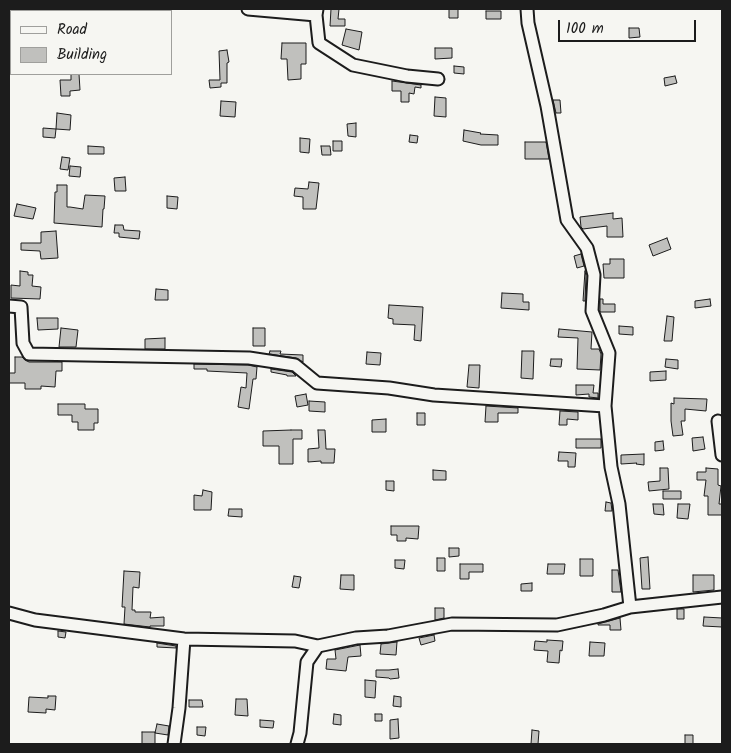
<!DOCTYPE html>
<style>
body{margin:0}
#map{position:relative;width:731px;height:753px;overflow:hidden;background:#f6f6f2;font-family:Kalam,sans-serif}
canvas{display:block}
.frame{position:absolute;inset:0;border:10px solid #1c1c1c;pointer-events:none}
.legend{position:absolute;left:10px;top:10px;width:162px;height:65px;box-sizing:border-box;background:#f6f6f2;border:1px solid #9f9f9c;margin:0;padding:6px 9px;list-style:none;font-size:15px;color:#1c1c1c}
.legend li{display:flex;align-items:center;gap:10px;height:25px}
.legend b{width:25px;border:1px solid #9f9f9c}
.scale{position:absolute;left:558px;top:20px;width:138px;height:22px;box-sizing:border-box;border:2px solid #1c1c1c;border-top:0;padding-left:6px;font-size:15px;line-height:18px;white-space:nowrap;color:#1c1c1c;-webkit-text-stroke:4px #f6f6f2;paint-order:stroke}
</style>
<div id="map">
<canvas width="731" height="753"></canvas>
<div class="frame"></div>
<ul class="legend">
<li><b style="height:6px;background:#f6f6f2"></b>Road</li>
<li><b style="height:14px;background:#c0c0bd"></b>Building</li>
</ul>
<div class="scale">100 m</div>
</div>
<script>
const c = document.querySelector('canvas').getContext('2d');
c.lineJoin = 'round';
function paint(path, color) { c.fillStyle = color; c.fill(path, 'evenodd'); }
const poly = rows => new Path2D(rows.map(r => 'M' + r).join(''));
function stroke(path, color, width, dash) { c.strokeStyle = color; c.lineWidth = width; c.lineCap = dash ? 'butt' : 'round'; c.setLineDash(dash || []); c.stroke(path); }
const building = poly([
 [331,9,339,9,338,19,345,19,345,26,330,26,331,9],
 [449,9,458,9,458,18,449,18,449,9],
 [486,11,501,11,501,19,486,19,486,11],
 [629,28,639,28,640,37,629,38,629,28],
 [346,29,362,32,359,50,342,45,346,29],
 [282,43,306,43,306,64,301,64,301,79,288,80,287,59,281,59,282,43],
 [435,48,452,48,452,58,435,59,435,48],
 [227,50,229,62,227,63,227,83,221,83,221,87,210,88,209,80,220,80,219,51,227,50],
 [454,66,464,67,464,74,454,73,454,66],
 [71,74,79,74,80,90,70,91,70,96,61,96,60,80,71,80,71,74],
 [675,76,677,83,665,86,664,78,675,76],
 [392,81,421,85,421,88,415,87,414,94,409,93,409,102,401,102,401,91,392,91,392,81],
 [435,97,446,98,446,117,434,116,435,97],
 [553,100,560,100,561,113,556,113,553,100],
 [221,101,236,102,235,117,220,116,221,101],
 [57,113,71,115,70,130,56,129,55,138,43,137,43,128,56,129,57,113],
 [356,123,356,137,348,136,347,124,356,123],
 [464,130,481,133,480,134,498,135,498,145,481,145,463,141,464,130],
 [410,135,418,136,417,143,409,142,410,135],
 [300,138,310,139,309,153,300,152,300,138],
 [333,141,342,141,342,151,333,151,333,141],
 [525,142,546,142,549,159,525,159,525,142],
 [88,146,104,147,104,154,88,154,88,146],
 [321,146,330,146,331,155,322,155,321,146],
 [62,157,70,158,68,170,60,169,62,157],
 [70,166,81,167,80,177,69,176,70,166],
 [125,177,126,191,115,191,114,178,125,177],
 [309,182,319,183,316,209,303,209,303,197,294,196,295,188,308,189,309,182],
 [57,185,67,185,67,207,70,207,83,209,85,195,105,196,104,209,103,209,102,227,54,223,55,192,57,192,57,185],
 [167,196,178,197,177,209,167,208,167,196],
 [17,204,36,208,33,219,14,216,17,204],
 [613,213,613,219,622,218,623,237,607,237,607,226,583,229,581,227,580,217,613,213],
 [115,225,123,225,124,230,140,231,139,239,119,237,119,233,114,233,115,225],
 [56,231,58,258,41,259,40,251,21,250,21,243,41,243,41,232,56,231],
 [667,238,671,249,653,256,649,245,667,238],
 [581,254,584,266,577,268,574,256,581,254],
 [610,259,624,259,624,278,604,278,603,264,610,264,610,259],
 [20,271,28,272,28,275,33,275,32,286,41,287,40,299,11,298,11,285,20,286,20,271],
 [585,271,586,276,585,301,583,301,585,271],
 [156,289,168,290,168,300,155,300,156,289],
 [502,293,523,294,523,302,529,302,529,310,501,308,502,293],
 [600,299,603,299,603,304,615,304,615,312,600,312,600,299],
 [710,299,711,306,695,308,695,301,710,299],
 [389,305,423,307,421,341,414,340,415,325,393,324,393,319,388,318,389,305],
 [667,316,674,317,672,341,664,341,667,316],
 [37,318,58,318,58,329,38,330,37,318],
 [619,326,633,327,633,335,619,334,619,326],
 [61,328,78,330,76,347,59,347,61,328],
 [253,328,265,328,265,346,253,346,253,328],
 [559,329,592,332,591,349,599,349,601,354,600,370,577,369,578,338,558,337,559,329],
 [165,338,165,349,145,349,145,339,165,338],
 [270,351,281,351,280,354,303,355,303,362,296,358,269,354,270,351],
 [522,351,534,351,533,379,521,378,522,351],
 [367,352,381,353,380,365,366,364,367,352],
 [15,357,22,357,25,360,29,362,62,362,62,371,56,371,55,387,41,386,41,389,25,389,25,383,9,383,9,373,15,373,15,357],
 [551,359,562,359,561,367,550,366,551,359],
 [666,359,678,360,678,369,665,367,666,359],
 [194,364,248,365,257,367,256,379,253,379,249,409,238,407,241,387,246,388,247,373,207,371,207,369,194,369,194,364],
 [469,365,480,365,479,388,467,387,469,365],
 [271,369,292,372,296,376,287,376,287,375,271,372,271,369],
 [666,371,666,380,650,381,650,372,666,371],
 [576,385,594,385,593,393,598,393,598,398,589,397,589,394,576,395,576,385],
 [306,394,308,405,297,407,295,396,306,394],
 [674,398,707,399,706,411,685,409,685,421,681,421,683,435,673,436,671,421,671,403,674,404,674,398],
 [309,401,325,402,325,412,309,411,309,401],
 [58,404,85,404,85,409,98,409,98,423,94,423,94,430,78,430,78,422,72,422,72,415,58,415,58,404],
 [486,406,518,408,518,413,498,413,498,422,485,422,486,406],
 [560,411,578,412,578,420,567,419,567,425,559,425,560,411],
 [417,413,425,413,425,425,417,425,417,413],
 [386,419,386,432,372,432,372,420,386,419],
 [291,430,302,430,302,439,293,439,293,464,279,464,279,446,263,446,263,431,291,430],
 [318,430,325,430,326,449,335,449,334,463,321,463,321,461,308,462,308,449,319,448,318,430],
 [703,437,705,449,693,451,692,438,703,437],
 [576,439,601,439,601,448,576,448,576,439],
 [663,441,664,450,655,451,655,442,663,441],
 [559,452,576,453,575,467,568,467,568,461,558,461,559,452],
 [644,454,644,465,636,464,637,463,621,464,621,455,644,454],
 [660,468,668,468,669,489,649,491,648,482,660,481,660,468],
 [706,468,718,469,718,485,721,486,719,504,722,504,722,515,708,515,708,496,704,496,706,480,697,480,697,472,706,472,706,468],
 [433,470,446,471,446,480,433,480,433,470],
 [386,481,394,481,394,491,386,490,386,481],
 [203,490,212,492,211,510,194,510,194,495,202,496,203,490],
 [663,491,681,491,681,499,663,499,663,491],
 [606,502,611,503,612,511,605,511,606,502],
 [653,504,663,504,664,515,654,514,653,504],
 [678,504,690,504,688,519,677,518,678,504],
 [229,509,242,509,242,517,228,516,229,509],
 [391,526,419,526,418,539,406,538,406,541,397,541,397,535,391,535,391,526],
 [449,548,459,548,459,556,449,557,449,548],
 [648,557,650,589,642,589,640,558,648,557],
 [437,558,445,558,445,571,437,571,437,558],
 [580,559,593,559,593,576,580,576,580,559],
 [395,560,405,560,404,569,395,568,395,560],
 [460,564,483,564,483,572,469,572,469,579,460,579,460,564],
 [548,564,565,564,564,574,547,574,548,564],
 [612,570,618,570,621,592,612,592,612,570],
 [124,571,140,572,139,588,133,587,132,610,135,610,135,612,151,612,150,618,164,617,164,626,150,626,150,627,124,624,125,607,122,607,124,571],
 [341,575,354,575,354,590,340,589,341,575],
 [693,575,714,575,714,590,693,592,693,575],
 [294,576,301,577,299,588,292,587,294,576],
 [532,583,532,591,521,591,521,584,532,583],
 [435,608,444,608,444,618,435,620,435,608],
 [677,609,684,609,684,619,677,619,677,609],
 [704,617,722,618,722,627,703,626,704,617],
 [620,618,621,630,610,630,610,625,598,625,598,624,620,618],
 [58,631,66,632,65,638,58,637,58,631],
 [434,635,435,641,421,645,419,638,434,635],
 [547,640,563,641,562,651,560,650,559,663,547,662,548,651,534,650,535,641,547,642,547,640],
 [397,642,396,655,380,654,381,644,397,642],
 [590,642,605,643,604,656,589,656,590,642],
 [157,643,176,646,176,648,157,647,157,643],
 [360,645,361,656,348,657,346,671,326,669,327,659,336,659,335,650,360,645],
 [398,669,399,678,390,679,389,678,376,677,376,670,389,670,398,669],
 [365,680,376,681,375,698,365,697,365,680],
 [48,696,56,696,55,710,46,709,46,713,28,712,29,697,48,698,48,696],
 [394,696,401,697,401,707,393,706,394,696],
 [236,699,247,699,248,716,235,715,236,699],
 [189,700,202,700,203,707,189,707,189,700],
 [334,714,341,715,341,725,333,724,334,714],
 [375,714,382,714,382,721,375,721,375,714],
 [398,719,399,738,390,739,390,720,398,719],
 [260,720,274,721,273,728,260,727,260,720],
 [157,724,169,726,168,735,155,733,157,724],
 [197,727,206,727,205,736,197,735,197,727],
 [532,730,539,731,538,744,531,744,532,730],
 [142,732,155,732,155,744,142,744,142,732],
 [685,735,693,735,693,744,685,744,685,735]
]);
const minor = poly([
 [248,9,316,15],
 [317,9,316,15,319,43,353,65,407,76,438,79],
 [527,9,528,23,547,106,567,220,587,248,594,275,592,311,609,353,605,406],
 [9,306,21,307,23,343,29,354,249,358,295,365,317,383,389,388,434,395,605,406,611,467,619,504,630,607,722,597],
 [718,421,722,455],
 [9,613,35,620,184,639,295,641,318,646],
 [174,744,179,708,184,639],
 [297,744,300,733,307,662,318,646,356,638,388,636,452,624,557,625,604,615,630,607]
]);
paint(building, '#c0c0bd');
stroke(building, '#1c1c1c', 1);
stroke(minor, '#1c1c1c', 15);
stroke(minor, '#f6f6f2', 11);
</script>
